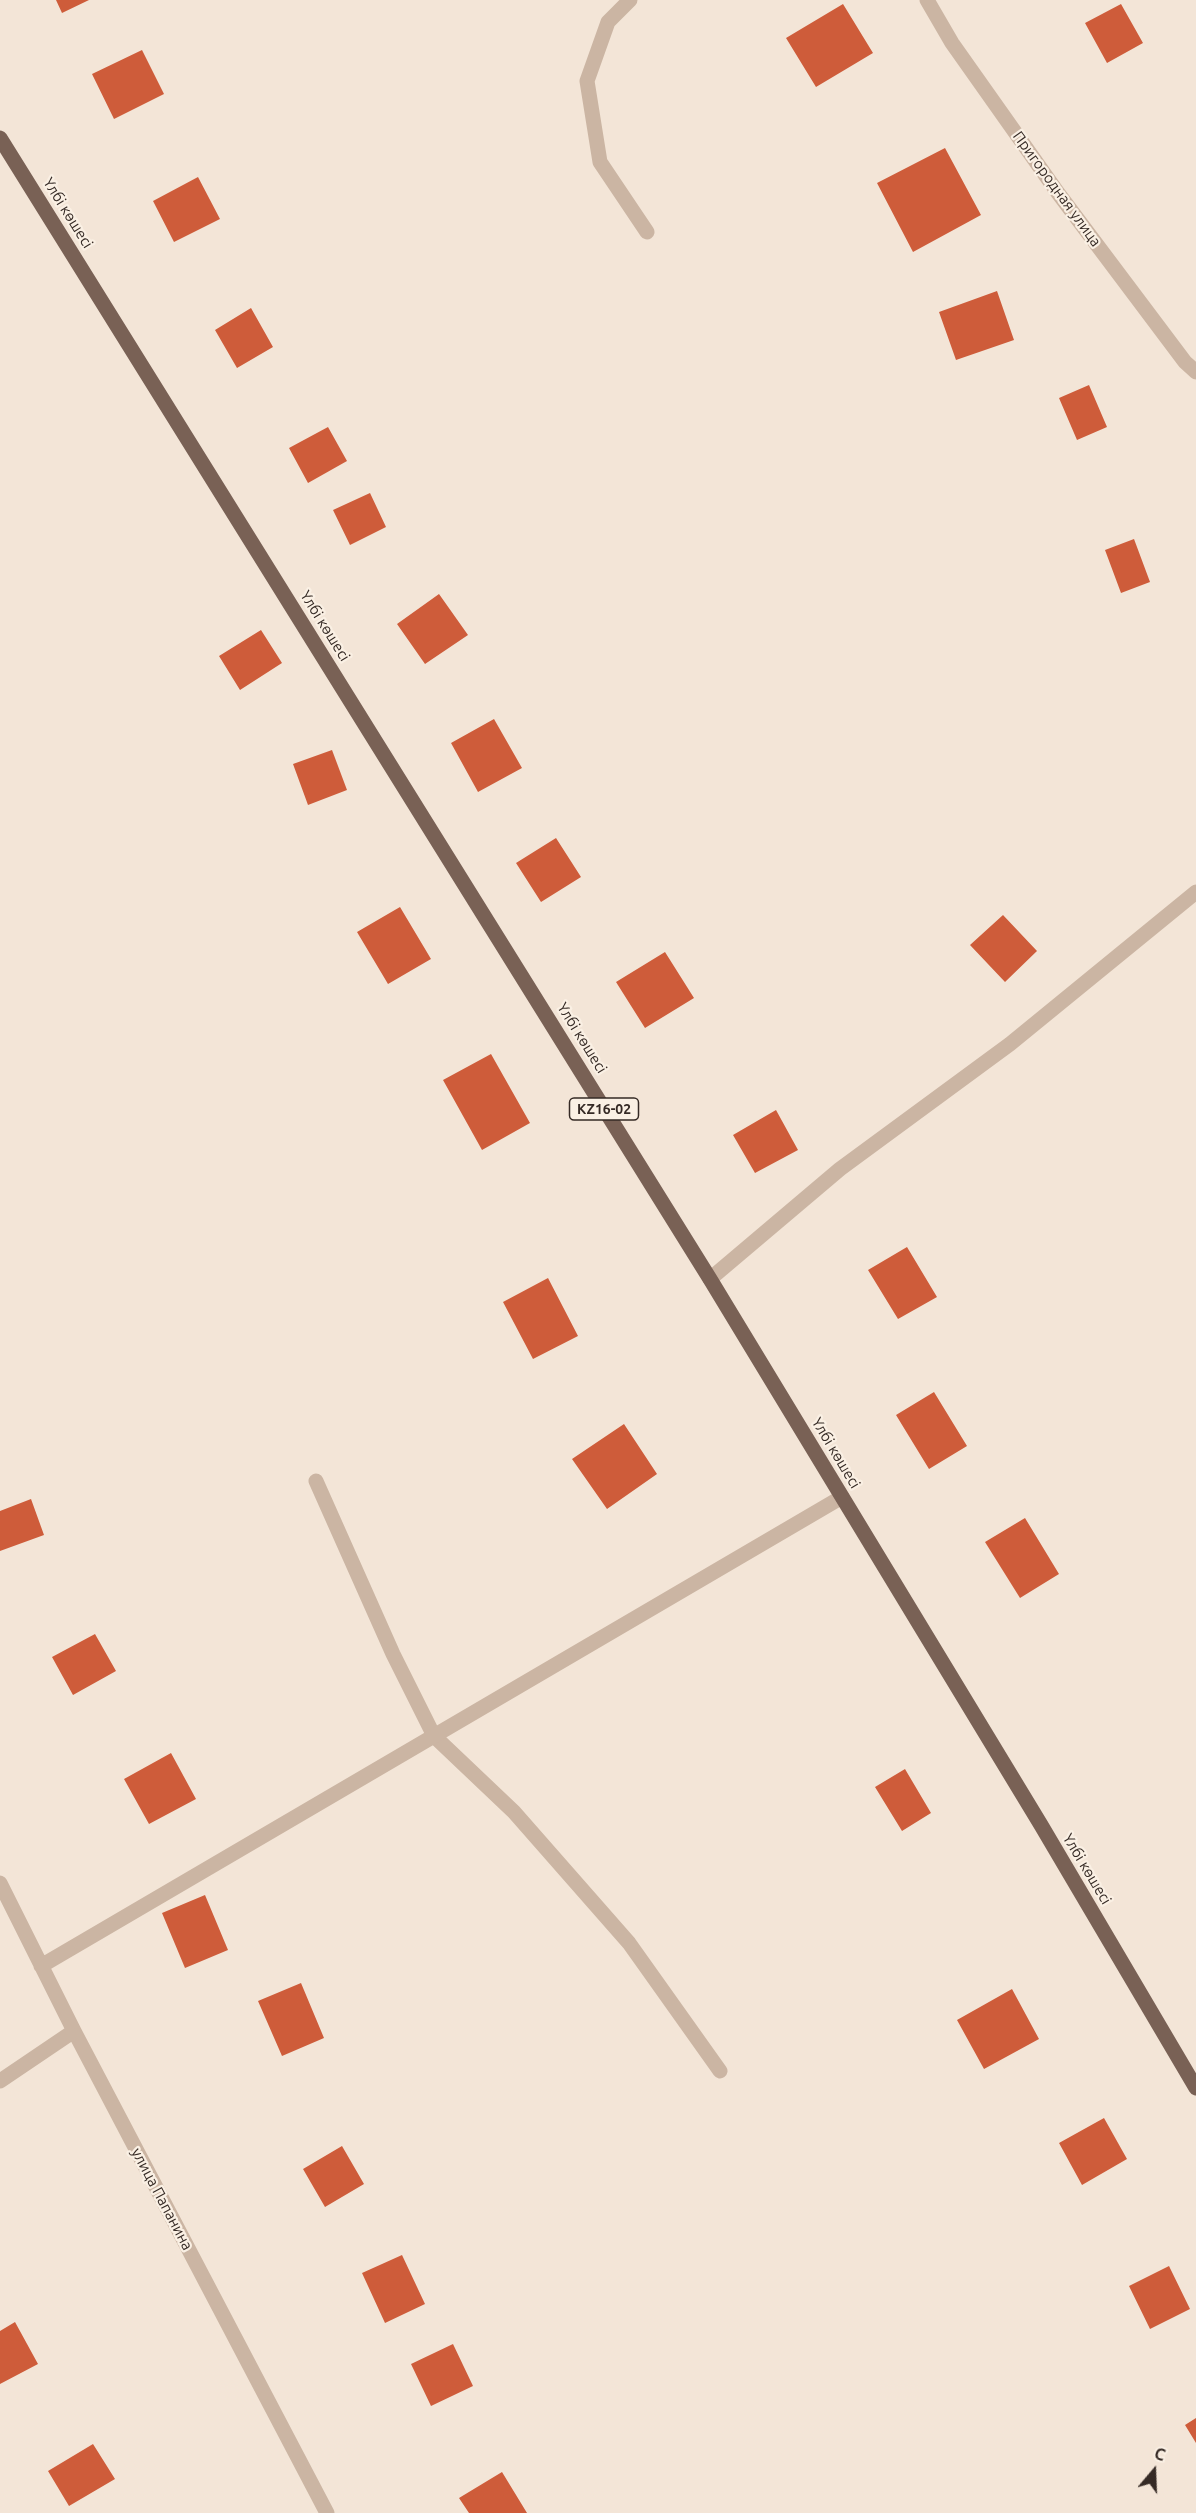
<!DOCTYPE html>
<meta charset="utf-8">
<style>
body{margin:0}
#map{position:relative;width:1196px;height:2513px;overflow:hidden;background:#f3e5d7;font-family:Ubuntu,sans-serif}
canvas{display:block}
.north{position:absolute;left:1124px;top:2441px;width:60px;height:60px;-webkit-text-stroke:4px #faf0e4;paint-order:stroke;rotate:19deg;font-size:16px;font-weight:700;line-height:24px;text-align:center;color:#352a25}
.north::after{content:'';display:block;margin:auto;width:21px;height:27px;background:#352a25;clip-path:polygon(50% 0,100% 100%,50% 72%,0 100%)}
</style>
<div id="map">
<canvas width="1196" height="2513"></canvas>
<div class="north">С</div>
</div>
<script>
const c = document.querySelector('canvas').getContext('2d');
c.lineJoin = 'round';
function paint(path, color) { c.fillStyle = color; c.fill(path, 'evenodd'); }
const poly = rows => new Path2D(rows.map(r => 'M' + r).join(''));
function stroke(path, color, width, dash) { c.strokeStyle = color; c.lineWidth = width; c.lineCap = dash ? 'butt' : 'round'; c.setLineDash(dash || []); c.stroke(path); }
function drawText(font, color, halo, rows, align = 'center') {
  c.font = font + ' Ubuntu,sans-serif'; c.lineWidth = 4.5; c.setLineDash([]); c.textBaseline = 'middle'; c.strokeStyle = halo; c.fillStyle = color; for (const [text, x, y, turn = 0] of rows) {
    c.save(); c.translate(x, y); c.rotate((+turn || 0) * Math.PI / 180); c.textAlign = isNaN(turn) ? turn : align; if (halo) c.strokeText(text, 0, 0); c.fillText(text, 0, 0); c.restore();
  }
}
const building = poly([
 [56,0,89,0,62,13],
 [843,4,873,53,816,87,786,38],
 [1121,4,1143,43,1107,63,1085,23],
 [142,50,164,94,114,119,92,74],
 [945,148,981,215,913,252,877,183],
 [198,177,220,219,174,242,153,201],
 [997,291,1014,340,956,360,939,312],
 [251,308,273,347,237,368,215,330],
 [1089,385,1107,427,1077,440,1059,398],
 [328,427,347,461,308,483,289,448],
 [370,493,386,527,350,545,333,510],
 [1134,539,1150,582,1121,593,1105,550],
 [439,594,468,635,425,664,397,624],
 [261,630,282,663,240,690,219,656],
 [494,719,522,768,478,792,451,743],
 [332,750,347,790,308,805,293,764],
 [556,838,581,877,541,902,516,863],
 [400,907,431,959,388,984,357,932],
 [1003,915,1037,951,1005,982,970,945],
 [665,952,694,998,645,1028,616,982],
 [491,1054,530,1123,482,1150,443,1080],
 [776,1110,798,1150,755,1173,733,1135],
 [907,1247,937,1297,898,1319,868,1270],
 [548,1278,578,1336,533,1359,503,1302],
 [934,1392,967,1446,929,1469,896,1415],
 [624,1424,657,1474,607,1509,572,1459],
 [31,1499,44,1535,0,1551,0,1511],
 [1025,1518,1059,1574,1020,1598,985,1542],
 [95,1634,116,1671,73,1695,52,1657],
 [171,1753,196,1799,149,1824,124,1779],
 [905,1769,931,1813,902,1831,875,1787],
 [205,1895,228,1950,185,1968,162,1913],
 [301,1983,324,2038,282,2056,258,2001],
 [1012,1989,1039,2039,984,2069,957,2020],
 [1104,2118,1127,2159,1082,2185,1059,2143],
 [342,2146,364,2184,325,2207,303,2169],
 [402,2255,425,2304,385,2323,362,2273],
 [1169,2266,1190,2309,1150,2329,1129,2286],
 [15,2322,38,2364,0,2384,0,2331],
 [453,2344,473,2386,431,2406,411,2364],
 [1196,2418,1196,2443,1185,2425],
 [93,2444,115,2479,69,2506,48,2471],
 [502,2472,527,2513,469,2513,459,2498]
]);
const service = poly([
 [630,0,608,22,587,81,600,162,647,232],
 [316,1481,393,1654,434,1736,514,1812,629,1943,720,2071]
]);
const minor = poly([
 [927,0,952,43,1058,193,1185,362,1196,372],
 [710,1279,840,1169,1010,1044,1196,892],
 [0,1883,74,2031,327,2513],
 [41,1966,842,1497],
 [0,2081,74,2031]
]);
const primary = poly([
 [0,138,710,1279,1041,1825,1196,2088]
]);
const shields = [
 [604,1109,69]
];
const shieldNames = [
 ["KZ16-02",604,1109]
];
const streetNames = [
 ["Пригородная улица",1057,189,54],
 ["Үлбі көшесі",68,213,58],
 ["Үлбі көшесі",325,626,58],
 ["Үлбі көшесі",582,1038,58],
 ["Үлбі көшесі",836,1453,59],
 ["Үлбі көшесі",1087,1869,59],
 ["улица Папанина",162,2199,62]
];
paint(building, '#ce5c3a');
stroke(service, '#cbb5a3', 15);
stroke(minor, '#cbb5a3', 15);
stroke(primary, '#796155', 15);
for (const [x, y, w] of shields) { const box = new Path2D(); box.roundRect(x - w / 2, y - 11, w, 22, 4.5); c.fillStyle = '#faf0e4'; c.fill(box); stroke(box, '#352a25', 1.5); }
drawText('bold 14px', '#352a25', null, shieldNames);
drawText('15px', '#352a25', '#faf0e4', streetNames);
</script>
